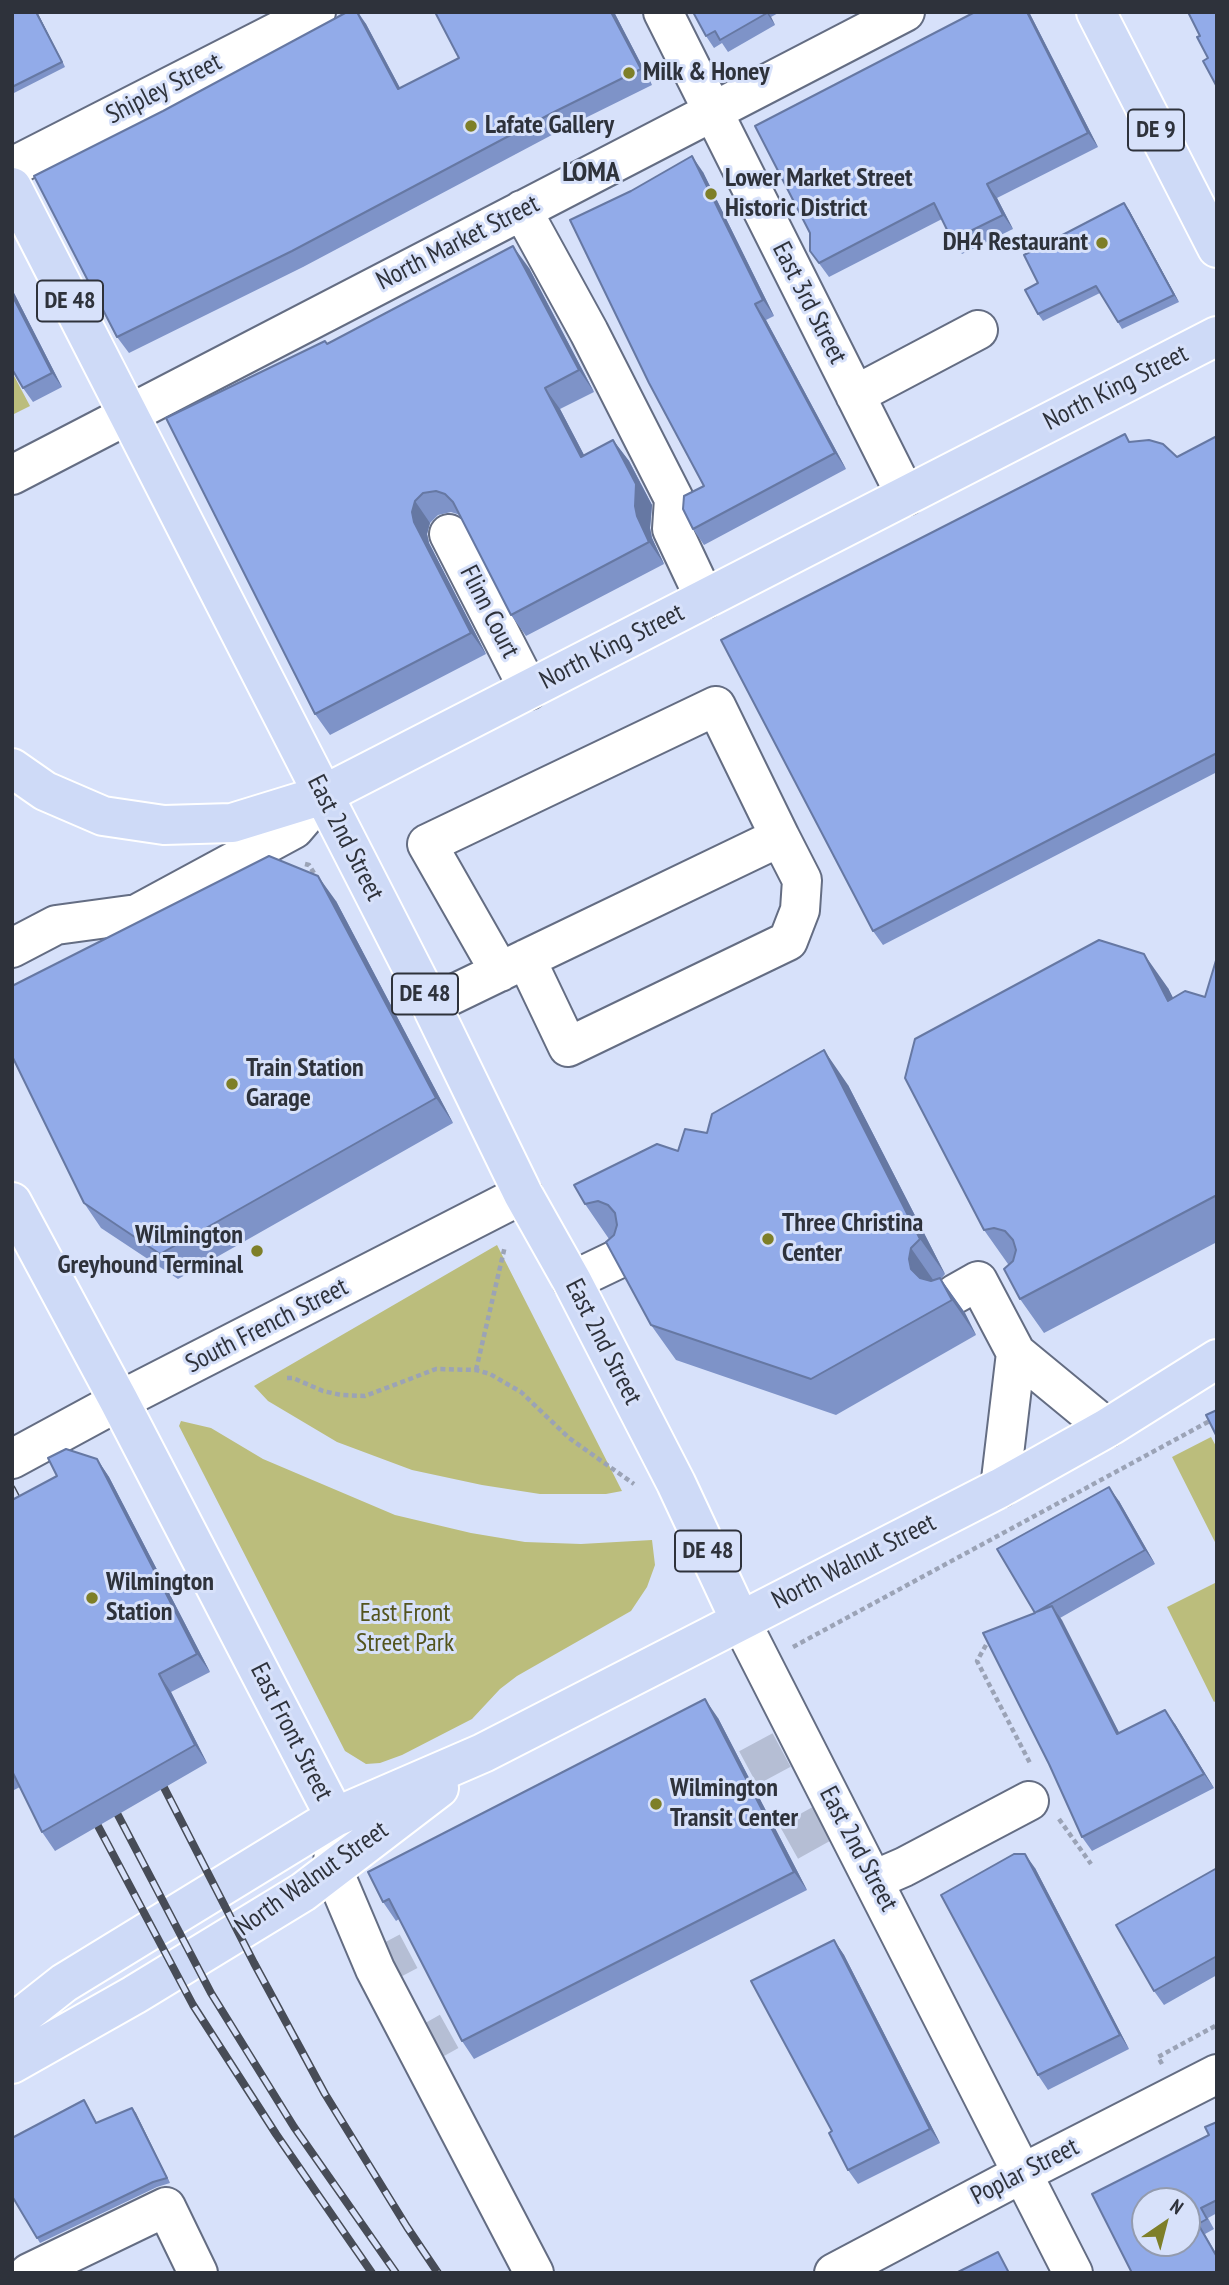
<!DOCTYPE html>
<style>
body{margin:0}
#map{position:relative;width:1229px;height:2285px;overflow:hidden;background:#d7e1fa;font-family:"PT Sans Narrow",sans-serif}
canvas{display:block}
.frame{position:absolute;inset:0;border:14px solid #2e323b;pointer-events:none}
.north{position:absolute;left:1131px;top:2187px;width:70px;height:70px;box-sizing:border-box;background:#d7e1fa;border:2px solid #939bae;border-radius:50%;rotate:35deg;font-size:19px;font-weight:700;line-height:28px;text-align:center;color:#2e323b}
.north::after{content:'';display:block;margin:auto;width:24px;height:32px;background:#7e7f28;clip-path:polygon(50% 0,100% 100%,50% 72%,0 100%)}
</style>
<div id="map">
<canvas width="1229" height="2285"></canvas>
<div class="frame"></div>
<div class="north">N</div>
</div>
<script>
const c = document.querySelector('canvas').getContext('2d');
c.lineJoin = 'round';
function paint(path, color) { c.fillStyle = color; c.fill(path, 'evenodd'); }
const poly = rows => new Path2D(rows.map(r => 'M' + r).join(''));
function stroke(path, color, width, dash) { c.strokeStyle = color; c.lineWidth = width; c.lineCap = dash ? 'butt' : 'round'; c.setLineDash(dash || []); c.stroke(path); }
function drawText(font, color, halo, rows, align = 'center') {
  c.font = font + ' "PT Sans Narrow",sans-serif'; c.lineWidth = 6; c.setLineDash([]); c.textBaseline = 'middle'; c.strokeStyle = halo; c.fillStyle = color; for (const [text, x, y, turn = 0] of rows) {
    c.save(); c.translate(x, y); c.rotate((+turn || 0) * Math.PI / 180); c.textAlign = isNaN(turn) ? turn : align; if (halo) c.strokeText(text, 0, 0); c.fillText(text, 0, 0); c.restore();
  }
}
const green = poly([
 [12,372,30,406,12,415],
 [497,1245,622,1491,606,1494,540,1494,482,1485,412,1470,337,1442,268,1401,254,1386],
 [181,1421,211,1428,263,1459,395,1515,471,1533,525,1542,581,1544,652,1540,655,1565,647,1587,631,1611,517,1676,500,1689,472,1719,402,1755,380,1763,366,1764,345,1751,179,1426],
 [1211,1437,1217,1448,1217,1546,1172,1457],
 [1217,1582,1217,1700,1214,1702,1167,1607]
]);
const minorTunnel = poly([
 [698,1795,800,1740],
 [739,1870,839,1814],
 [375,1969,460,1924],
 [416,2050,500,2003]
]);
const path = poly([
 [305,864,309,865,317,878],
 [476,1370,505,1246],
 [287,1378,293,1378,323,1391,341,1395,365,1396,436,1369,476,1370,490,1374,521,1392,569,1438,634,1484],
 [986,1645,977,1661,1031,1765],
 [793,1647,1217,1417],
 [1059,1819,1091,1864],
 [1162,2064,1158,2057,1217,2025]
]);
const minor = poly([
 [663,12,906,496],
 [12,167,316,12],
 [522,210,589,332,674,499,672,529,705,599],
 [855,395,978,330],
 [12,475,905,12],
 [449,534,529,690],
 [12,948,56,925,137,914,294,829,323,795],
 [500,972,427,844,716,706,780,837],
 [431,1005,526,959,780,837,802,880,800,910,788,941,568,1047,526,959],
 [572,1281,620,1258],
 [955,1294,978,1281,1016,1353,1107,1428],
 [12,1459,119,1401,523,1194],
 [1000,1488,1016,1353],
 [740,1620,1073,2273],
 [335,1817,333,1870,375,1969,534,2273],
 [874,1880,904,1867,1029,1801],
 [29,2273,166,2207,198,2273],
 [834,2273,1023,2173,1217,2074]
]);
const major = poly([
 [1096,12,1217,248],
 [12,187,431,1005,523,1194,572,1281,676,1483,740,1620],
 [12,768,45,791,103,816,164,825,232,823,323,795,1217,336],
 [12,1202,119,1401,335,1817],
 [12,2024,64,1983,335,1817,483,1753,1000,1488,1107,1428,1217,1359],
 [12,2064,134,1995,303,1892,439,1788]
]);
const rail = poly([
 [12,1489,25,1514],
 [155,1770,254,1963,325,2094,407,2227,438,2273],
 [108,1796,211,1993,294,2127,396,2273],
 [89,1809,193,2005,276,2134,372,2273]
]);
const wall = poly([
 [12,12,37,12,65,67,12,94],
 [347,12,358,12,366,24,400,88,459,58,435,12,614,12,652,85,565,128,303,267,129,353,117,337,163,111],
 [693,12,780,12,771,17,775,25,728,52,722,43,714,48,706,36],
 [975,12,1029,12,1098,147,997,198,1013,229,962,254,952,240,942,219,829,277,810,251],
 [703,172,774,316,766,320,846,469,704,545,693,529,704,486],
 [1124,203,1129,210,1179,302,1122,329,1100,293,1043,321,1038,314,1038,283],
 [529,268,594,392,560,409,584,455,613,440,629,461,652,505,650,528,652,538,664,564,526,636,511,615,460,515,451,512,438,515,430,523,427,534,429,543,486,654,330,735,315,714,327,343],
 [14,293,62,387,33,402,23,388],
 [1217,436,1217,772,883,945,873,931,1131,442,1177,457],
 [336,901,453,1123,178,1279,101,1228,84,1203],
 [1217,957,1217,1242,1044,1333,1020,1299,1008,1264,984,1230,1168,988,1173,998,1205,997],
 [848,1085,945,1274,941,1279,965,1313,976,1335,836,1415,676,1360,651,1325,609,1239,585,1204,678,1151,707,1133],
 [97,1459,109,1477,210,1672,171,1692,207,1763,55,1851,42,1832,20,1787,12,1791,12,1500],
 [1119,1501,1155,1564,1060,1618,1119,1733,1175,1724,1214,1788,1092,1851,1082,1837,1035,1613],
 [718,1718,807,1890,474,2059,462,2041,399,1919,396,1921,383,1902],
 [1035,1868,1129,2049,1048,2090,1038,2075],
 [1217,1868,1217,1975,1164,2005,1154,1991],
 [834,1940,844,1955,940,2143,858,2184,848,2170,832,2131],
 [84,2100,97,2123,132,2108,170,2183,157,2187,40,2243,37,2238],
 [1217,2122,1217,2213,1208,2218,1214,2229,1205,2234,1217,2255,1217,2273,1092,2194,1209,2135]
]);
const shadedWall = poly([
 [36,12,37,12,65,67,62,62],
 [357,12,366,24,409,105,398,89],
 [611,12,614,12,652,85,641,69],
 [766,12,768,12,771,17,775,25],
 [1027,12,1029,12,1098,147,1088,133],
 [692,156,703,172,774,316,763,300],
 [987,184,997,198,1013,229,1003,215],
 [1124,203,1129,210,1179,302,1174,295],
 [513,246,529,268,594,392,579,370],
 [12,291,14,293,62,387,52,373,12,295],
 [755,304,766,320,846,469,835,453],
 [545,388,560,409,596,478,581,457],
 [613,440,629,461,652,505,650,528,652,538,664,564,649,542,637,516],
 [415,501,430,523,427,534,429,543,486,654,471,633,414,522,412,512],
 [318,876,336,901,453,1123,436,1098],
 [1144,954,1168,988,1192,1035,1168,1001],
 [824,1050,848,1085,945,1274,920,1239],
 [911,1248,936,1284,936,1304,911,1269,909,1259],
 [940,1278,965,1313,976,1335,952,1300],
 [97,1459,109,1477,210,1672,197,1654],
 [1109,1487,1119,1501,1155,1564,1145,1550],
 [1052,1606,1062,1620,1127,1748,1117,1734],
 [159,1674,171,1692,207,1763,195,1745],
 [705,1699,718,1718,807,1890,794,1872],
 [1165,1710,1175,1724,1214,1788,1204,1774],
 [1025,1854,1035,1868,1129,2049,1120,2035],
 [834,1940,844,1955,940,2143,930,2129],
 [132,2108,136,2113,170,2183,167,2178]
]);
const building = poly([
 [12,12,36,12,62,62,12,87,12,12],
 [347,12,357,12,398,89,459,58,435,12,611,12,641,69,554,112,292,251,117,337,34,176,163,111,347,12],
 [693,12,766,12,767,13,720,40,715,31,706,36,693,12],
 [975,12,1027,12,1088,133,987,184,1003,215,952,240,934,203,819,263,810,251,810,233,755,126,975,12],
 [1188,12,1217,12,1217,87,1203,61,1208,58,1197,37,1200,36,1188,12],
 [692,156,763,300,755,304,835,453,693,529,683,509,684,496,704,486,649,383,570,220,631,191,692,156],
 [1124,203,1174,295,1118,322,1096,286,1038,314,1025,290,1038,283,1024,255,1124,203],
 [513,246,579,370,545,388,581,457,613,440,636,484,635,506,637,516,649,542,511,615,453,502,445,494,436,491,423,493,415,501,412,512,414,522,471,633,315,714,166,418,325,341,327,344,513,246],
 [12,295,52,373,23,388,12,369,12,295],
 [1125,434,1129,442,1149,440,1163,444,1177,457,1217,436,1217,753,873,931,721,640,1125,434],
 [269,856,318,876,436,1098,160,1254,84,1203,12,1056,12,986,269,856],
 [1099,940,1144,954,1168,1001,1185,991,1205,997,1217,957,1217,1195,1020,1299,1004,1269,1013,1261,1016,1250,1013,1240,1005,1231,994,1228,984,1230,905,1078,915,1039,1099,940],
 [824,1050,920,1239,911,1248,909,1259,911,1269,920,1278,931,1281,940,1278,952,1300,811,1379,651,1325,606,1242,614,1235,617,1225,615,1213,608,1205,598,1201,585,1204,574,1185,657,1144,678,1151,685,1129,707,1133,712,1114,824,1050],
 [1217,1410,1217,1437,1206,1415,1217,1410],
 [66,1449,97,1459,197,1654,159,1674,195,1745,42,1832,12,1771,12,1500,57,1476,48,1458,66,1449],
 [1109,1487,1145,1550,1036,1612,1052,1606,1117,1734,1165,1710,1204,1774,1082,1837,1049,1764,983,1633,1035,1613,997,1549,1109,1487],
 [705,1699,794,1872,462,2041,389,1899,383,1902,368,1872,705,1699],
 [1014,1854,1025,1854,1120,2035,1038,2075,941,1895,1014,1854],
 [1217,1868,1217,1956,1154,1991,1116,1925,1217,1868],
 [834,1940,930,2129,848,2170,829,2133,832,2131,751,1981,834,1940],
 [84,2100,96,2123,132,2108,167,2178,153,2182,37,2238,12,2196,12,2138,84,2100],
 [1217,2122,1217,2200,1201,2208,1207,2219,1198,2224,1217,2257,1217,2273,1132,2273,1092,2194,1209,2135,1205,2127,1217,2122],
 [1145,2201,1187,2201,1187,2243,1145,2243,1145,2201],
 [998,2252,1009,2273,956,2273,998,2252]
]);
const markers = [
 [629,73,7,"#7e7f28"],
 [471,126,7,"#7e7f28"],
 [711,194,7,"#7e7f28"],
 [1102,243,7,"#7e7f28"],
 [232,1084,7,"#7e7f28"],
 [768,1239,7,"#7e7f28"],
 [257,1251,7,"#7e7f28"],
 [92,1598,7,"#7e7f28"],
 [656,1804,7,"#7e7f28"]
];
const shields = [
 [1156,130,56],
 [70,301,66],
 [425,994,66],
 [708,1551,66]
];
const shieldNames = [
 ["DE 9",1156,130],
 ["DE 48",70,301],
 ["DE 48",425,994],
 ["DE 48",708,1551]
];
const poiNames = [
 ["Milk & Honey",643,73],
 ["Lafate Gallery",485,126],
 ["Lower Market Street",725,179],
 ["Historic District",725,209],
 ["DH4 Restaurant",1088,243,"right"],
 ["Train Station",246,1069],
 ["Garage",246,1099],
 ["Three Christina",782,1224],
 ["Center",782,1254],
 ["Wilmington",243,1236,"right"],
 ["Greyhound Terminal",243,1266,"right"],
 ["Wilmington",106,1583],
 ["Station",106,1613],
 ["Wilmington",670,1789],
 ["Transit Center",670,1819]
];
const streetNames = [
 ["Shipley Street",164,89,-27],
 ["North Market Street",458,243,-27],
 ["East 3rd Street",809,303,63],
 ["North King Street",1116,388,-27],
 ["Flinn Court",489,612,63],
 ["North King Street",612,647,-27],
 ["East 2nd Street",345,838,63],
 ["South French Street",267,1326,-27],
 ["East 2nd Street",603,1342,63],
 ["North Walnut Street",854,1562,-27],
 ["East Front Street",291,1732,63],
 ["East 2nd Street",858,1849,62],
 ["North Walnut Street",312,1879,-35],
 ["Poplar Street",1025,2172,-27]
];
const parkNames = [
 ["East Front",405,1614],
 ["Street Park",405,1644]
];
const neighbourhoodNames = [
 ["LOMA",591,173]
];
paint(green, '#bbbd7c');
stroke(minorTunnel, '#b5bed4', 38, [38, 19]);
stroke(minor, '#646d83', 42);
stroke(major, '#fff', 42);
stroke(path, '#9ba3b6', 4.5, [5, 3.5]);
stroke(minor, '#fff', 38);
stroke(major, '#cedaf7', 38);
stroke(rail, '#474c57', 8);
stroke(rail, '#d7e1fa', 5, [16]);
paint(wall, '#7e93c8');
paint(shadedWall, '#6678a3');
paint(building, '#92abe9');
stroke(building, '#6678a3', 2);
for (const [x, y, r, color] of markers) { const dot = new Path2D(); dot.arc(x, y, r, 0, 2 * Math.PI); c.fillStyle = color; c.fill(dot); stroke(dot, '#d7e1fa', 2.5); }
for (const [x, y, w] of shields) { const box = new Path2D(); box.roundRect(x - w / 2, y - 20.5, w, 41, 5); c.fillStyle = '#d7e1fa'; c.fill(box); stroke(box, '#2e323b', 2); }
drawText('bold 24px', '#2e323b', null, shieldNames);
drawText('bold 26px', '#2e323b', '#d7e1fa', poiNames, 'left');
drawText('26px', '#2e323b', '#d7e1fa', streetNames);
drawText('26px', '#53541d', '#d7e1fa', parkNames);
drawText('bold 28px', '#2e323b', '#d7e1fa', neighbourhoodNames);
</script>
